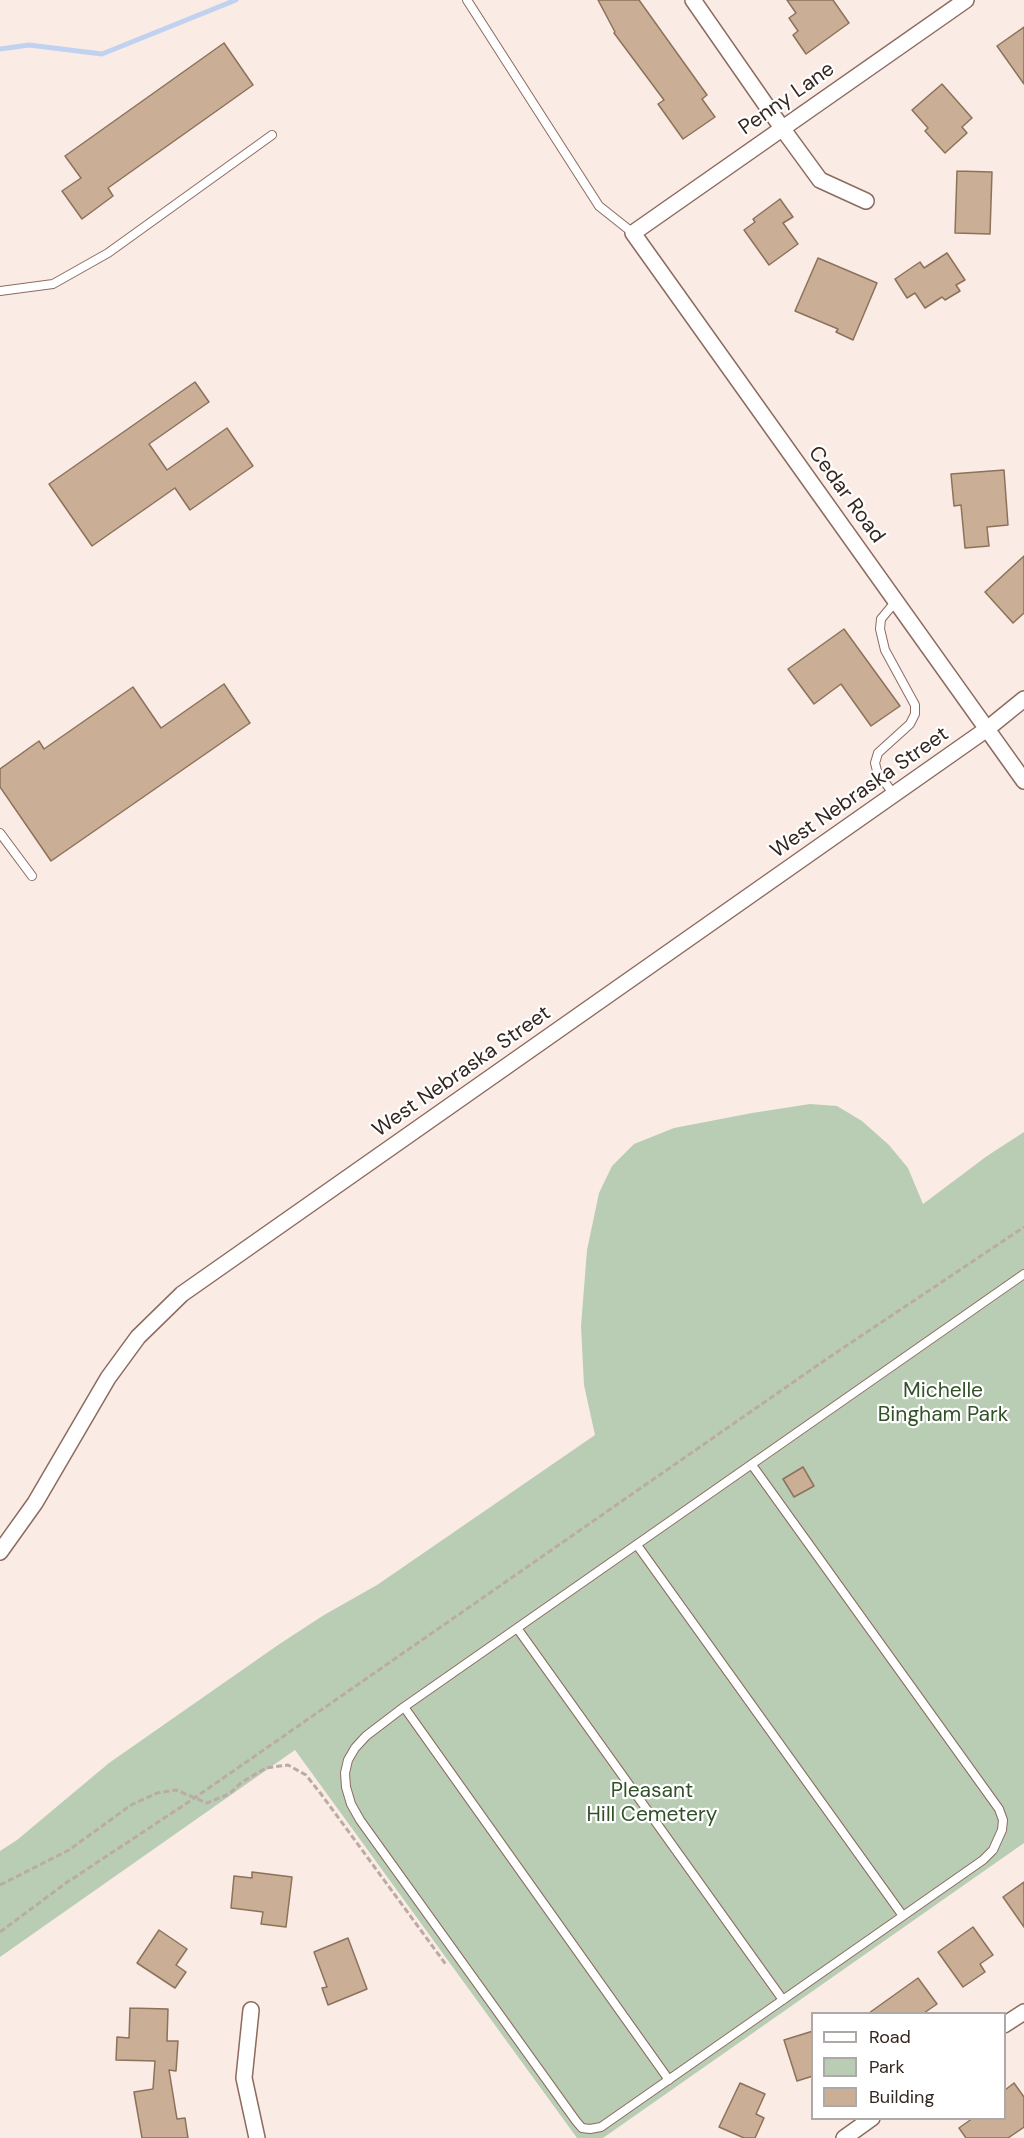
<!DOCTYPE html>
<style>
body{margin:0}
#map{position:relative;width:1024px;height:2138px;overflow:hidden;background:#fbebe5;font-family:"DM Sans",sans-serif}
canvas{display:block}
.legend{position:absolute;left:811px;top:2012px;width:195px;height:108px;box-sizing:border-box;background:#fff;border:2px solid #aea8a6;margin:0;padding:8px 10px;list-style:none;font-size:18px;color:#342620}
.legend li{display:flex;align-items:center;gap:12px;height:30px}
.legend b{width:30px;border:2px solid #aea8a6}
</style>
<div id="map">
<canvas width="1024" height="2138"></canvas>
<ul class="legend">
<li><b style="height:8px;background:#fff"></b>Road</li>
<li><b style="height:16px;background:#b9cdb4"></b>Park</li>
<li><b style="height:16px;background:#caae95"></b>Building</li>
</ul>
</div>
<script>
const c = document.querySelector('canvas').getContext('2d');
c.lineJoin = 'round';
function paint(path, color) { c.fillStyle = color; c.fill(path, 'evenodd'); }
const poly = rows => new Path2D(rows.map(r => 'M' + r).join(''));
function stroke(path, color, width, dash) { c.strokeStyle = color; c.lineWidth = width; c.lineCap = dash ? 'butt' : 'round'; c.setLineDash(dash || []); c.stroke(path); }
function drawText(font, color, halo, rows, align = 'center') {
  c.font = font + ' "DM Sans",sans-serif'; c.lineWidth = 4.5; c.setLineDash([]); c.textBaseline = 'middle'; c.strokeStyle = halo; c.fillStyle = color; for (const [text, x, y, turn = 0] of rows) {
    c.save(); c.translate(x, y); c.rotate((+turn || 0) * Math.PI / 180); c.textAlign = isNaN(turn) ? turn : align; if (halo) c.strokeText(text, 0, 0); c.fillText(text, 0, 0); c.restore();
  }
}
const green = poly([
 [810,1104,837,1106,862,1121,889,1145,908,1168,923,1204,987,1156,1024,1132,1024,1843,603,2138,577,2138,295,1750,0,1957,0,1851,17,1840,109,1763,278,1645,324,1615,377,1585,595,1435,584,1385,581,1326,587,1250,599,1193,612,1166,634,1144,674,1128,752,1113]
]);
const stream = poly([
 [0,49,29,45,102,54,236,0]
]);
const building = poly([
 [598,0,639,0,707,95,702,99,715,117,683,139,658,104,664,100,614,33,615,32,598,0],
 [787,0,833,0,849,23,806,54,793,35,798,31,789,18,796,13,787,0],
 [1024,27,1024,84,997,46,1024,27],
 [224,43,253,85,108,188,113,196,82,219,62,191,81,178,65,156,224,43],
 [942,84,972,118,962,127,967,133,945,153,925,131,928,128,912,110,942,84],
 [957,171,992,172,990,234,955,233,957,171],
 [780,199,793,217,783,223,798,244,769,265,744,230,755,222,753,219,780,199],
 [947,253,965,280,956,285,960,291,945,300,942,297,925,308,915,293,907,298,895,279,920,262,924,268,947,253],
 [818,258,877,283,853,340,836,332,838,329,795,311,818,258],
 [195,382,209,402,149,444,167,470,227,428,253,466,190,510,175,488,92,546,49,484,195,382],
 [1004,470,1008,525,987,527,989,546,965,548,961,505,954,506,951,474,1004,470],
 [1024,556,1024,613,1013,623,985,592,1024,556],
 [844,629,900,706,871,726,841,684,814,704,788,669,844,629],
 [224,684,250,723,51,861,0,787,0,769,39,741,44,749,133,687,161,728,224,684],
 [803,1467,814,1486,794,1497,783,1479,803,1467],
 [252,1872,292,1877,286,1927,261,1924,263,1912,231,1908,234,1876,252,1878,252,1872],
 [1024,1882,1024,1927,1003,1897,1024,1882],
 [973,1927,993,1955,980,1964,985,1972,963,1987,938,1952,973,1927],
 [159,1930,187,1949,176,1965,186,1972,175,1988,137,1963,159,1930],
 [348,1938,367,1989,328,2005,322,1988,327,1987,314,1952,348,1938],
 [918,1978,937,2004,924,2013,869,2013,918,1978],
 [130,2008,168,2009,167,2041,178,2041,176,2071,169,2070,177,2119,185,2118,188,2138,142,2138,134,2092,153,2089,155,2061,116,2060,117,2037,129,2038,130,2008],
 [813,2031,813,2076,797,2081,784,2040,813,2031],
 [740,2083,765,2094,756,2114,764,2118,755,2138,744,2138,719,2127,740,2083],
 [1014,2083,1024,2097,1024,2127,1008,2138,966,2138,959,2128,973,2118,1005,2118,1005,2090,1014,2083]
]);
const path = poly([
 [0,1885,69,1850,131,1805,157,1793,176,1790,207,1803,229,1794,242,1782,266,1768,288,1765,306,1775,321,1794,447,1966],
 [0,1932,66,1883,193,1799,828,1358,1024,1227]
]);
const service = poly([
 [467,0,599,206,633,233],
 [0,291,53,284,108,253,272,135],
 [894,795,877,771,875,763,878,753,910,724,915,714,915,705,885,650,880,629,881,619,896,601],
 [0,833,32,876],
 [752,1465,999,1809,1003,1820,1002,1830,993,1850,983,1860,601,2127,590,2129,582,2128,576,2121,360,1820,351,1804,346,1787,345,1773,348,1760,355,1748,366,1736,404,1707,1024,1274],
 [637,1545,903,1916],
 [517,1628,783,2000],
 [404,1707,669,2080]
]);
const minor = poly([
 [693,0,782,128,820,180,866,201],
 [966,0,633,233,1024,781],
 [0,1552,35,1503,108,1378,138,1337,182,1294,987,729,1024,699],
 [251,2010,244,2078,257,2138],
 [1004,2025,1024,2012],
 [844,2138,872,2118]
]);
const streetNames = [
 ["Penny Lane",787,99,-35],
 ["Cedar Road",846,495,54],
 ["West Nebraska Street",860,793,-35],
 ["West Nebraska Street",462,1072,-35]
];
const parkNames = [
 ["Michelle",943,1391],
 ["Bingham Park",943,1415],
 ["Pleasant",652,1791],
 ["Hill Cemetery",652,1815]
];
paint(green, '#b9cdb4');
stroke(stream, '#c0d2f0', 5);
paint(building, '#caae95');
stroke(building, '#8c725b', 1.5);
stroke(service, '#8d6b5f', 10);
stroke(minor, '#8d6b5f', 18);
stroke(path, '#bbaba5', 3, [6, 3]);
stroke(service, '#fff', 8);
stroke(minor, '#fff', 15);
drawText('21px', '#342620', '#fff', streetNames);
drawText('21px', '#325128', '#fff', parkNames);
</script>
